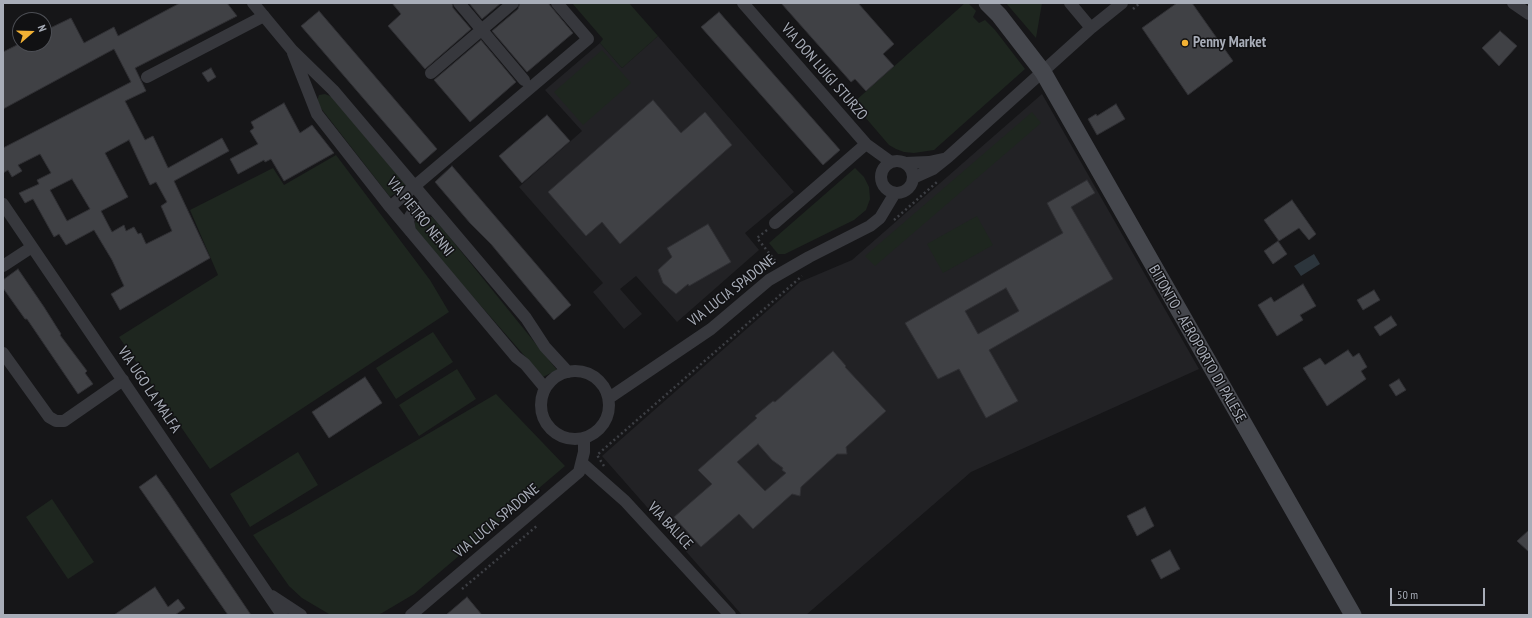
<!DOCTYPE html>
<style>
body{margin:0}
#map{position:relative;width:1532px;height:618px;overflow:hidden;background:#161618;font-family:"PT Sans Narrow",sans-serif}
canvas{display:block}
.frame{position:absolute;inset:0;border:4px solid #a8adb8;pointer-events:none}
.north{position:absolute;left:12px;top:12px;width:40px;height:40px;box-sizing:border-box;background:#111113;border:1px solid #4d4f55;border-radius:50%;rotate:70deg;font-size:11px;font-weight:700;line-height:16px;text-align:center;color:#a8adb8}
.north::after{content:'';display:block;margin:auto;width:14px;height:18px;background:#f2b134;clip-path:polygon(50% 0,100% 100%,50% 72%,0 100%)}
.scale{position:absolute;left:1390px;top:588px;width:95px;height:18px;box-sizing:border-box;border:2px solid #a8adb8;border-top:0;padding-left:5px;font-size:12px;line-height:14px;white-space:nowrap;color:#a8adb8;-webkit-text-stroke:3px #111113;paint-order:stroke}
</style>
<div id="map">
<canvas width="1532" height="618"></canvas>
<div class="frame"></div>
<div class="north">N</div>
<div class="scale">50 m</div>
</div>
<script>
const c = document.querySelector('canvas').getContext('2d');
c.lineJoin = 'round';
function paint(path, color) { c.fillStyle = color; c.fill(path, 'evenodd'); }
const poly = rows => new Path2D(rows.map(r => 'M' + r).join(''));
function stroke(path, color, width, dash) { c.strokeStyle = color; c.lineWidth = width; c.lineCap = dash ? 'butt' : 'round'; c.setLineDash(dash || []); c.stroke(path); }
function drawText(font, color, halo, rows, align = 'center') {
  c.font = font + ' "PT Sans Narrow",sans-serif'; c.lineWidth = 3; c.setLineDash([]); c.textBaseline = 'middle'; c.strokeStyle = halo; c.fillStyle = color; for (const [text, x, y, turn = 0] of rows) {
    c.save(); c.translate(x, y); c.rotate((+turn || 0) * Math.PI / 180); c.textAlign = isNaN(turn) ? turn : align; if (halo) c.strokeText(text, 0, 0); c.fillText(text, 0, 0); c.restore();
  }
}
const built = poly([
 [658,36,794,192,745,233,759,250,677,322,636,276,620,289,642,314,624,329,593,292,603,283,519,187,582,131,545,90,600,43,622,68],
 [1042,94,1199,369,971,472,806,615,742,615,602,456,800,282,852,260]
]);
const green = poly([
 [572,3,629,3,658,36,622,68,600,43,603,39],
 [965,3,968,3,976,11,973,17,979,23,985,20,995,30,1025,69,934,150,914,153,904,152,896,149,889,145,853,103],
 [1006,3,1042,3,1036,38],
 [602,50,631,83,583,125,554,92],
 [325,94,332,97,406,185,390,197,320,107,317,101,319,95],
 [1032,112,1041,123,875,266,865,256],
 [336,155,430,280,449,312,210,469,119,337,218,275,190,210,273,168,284,185],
 [855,168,864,177,869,187,870,199,866,210,854,220,785,254,778,254,769,243],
 [424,216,432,217,443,229,557,370,543,377,413,228,416,220],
 [977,216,993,245,943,273,927,244],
 [433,332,453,362,396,399,376,368],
 [457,369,476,399,419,436,399,405],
 [496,394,565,466,414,594,382,613,377,615,329,614,302,598,289,586,253,535,291,514],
 [298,452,318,485,250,527,230,494],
 [52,499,94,562,68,579,26,517]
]);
const water = poly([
 [1314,254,1320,264,1301,276,1294,266]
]);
const building = poly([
 [180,3,227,3,237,16,135,68,146,91,125,101,145,140,153,136,168,168,222,138,229,151,174,181,210,258,120,310,111,294,124,286,112,260,94,230,66,245,59,234,54,237,33,199,25,203,19,193,39,184,37,180,51,173,40,154,18,165,22,171,12,177,8,170,3,173,3,148,131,82,114,49,3,109,3,52,19,44,44,44,44,31,71,18,84,43,114,27,118,36,180,3],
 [129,140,150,185,156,182,167,202,161,206,172,231,146,244,141,233,138,234,134,227,126,231,124,225,112,232,101,211,128,197,105,153,129,140],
 [72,179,90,209,67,221,50,190,72,179],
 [392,3,452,3,453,8,471,29,425,69,388,26,401,14,392,3],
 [469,3,501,3,482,19,469,3],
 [520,3,548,3,573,33,527,72,492,31,518,9,520,3],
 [781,3,858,3,894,44,883,54,894,66,866,91,855,79,851,82,781,3],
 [1177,3,1192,3,1233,61,1188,95,1142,28,1177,3],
 [319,11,437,149,420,164,301,26,319,11],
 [719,12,840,150,823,165,701,27,719,12],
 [1500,31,1517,46,1499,66,1482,48,1500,31],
 [481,40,516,82,470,122,434,80,481,40],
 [211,68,216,77,208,82,202,73,211,68],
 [653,100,681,133,705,112,732,145,620,244,602,222,586,236,548,192,653,100],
 [284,103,300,133,312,125,334,153,284,181,271,159,265,162,264,160,238,174,230,159,258,144,250,131,254,128,251,122,284,103],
 [1116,104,1125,119,1097,135,1088,119,1096,114,1097,116,1116,104],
 [547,115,570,141,522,183,499,156,547,115],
 [452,166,571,305,554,320,491,244,470,223,435,182,452,166],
 [1087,180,1095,193,1071,207,1113,279,989,350,1018,401,986,418,959,369,938,379,905,323,1063,233,1047,203,1087,180],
 [1006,288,1019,311,978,334,965,311,1006,288],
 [1292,200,1316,234,1309,240,1299,228,1279,241,1264,220,1292,200],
 [708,224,731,262,689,286,688,284,676,294,663,283,658,270,672,257,667,248,708,224],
 [1278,241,1287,254,1273,264,1264,251,1278,241],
 [18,269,44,307,61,334,60,335,87,371,85,373,93,384,78,394,27,319,25,319,3,288,3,280,18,269],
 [1303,284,1316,306,1300,315,1303,320,1277,336,1258,305,1271,297,1274,302,1303,284],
 [1374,290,1380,300,1363,310,1357,300,1374,290],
 [1391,316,1397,325,1380,336,1374,327,1391,316],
 [1348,350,1353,357,1359,353,1367,367,1361,371,1366,379,1327,406,1303,368,1320,358,1325,365,1348,350],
 [833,351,846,366,845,367,886,411,846,447,847,454,837,454,801,487,800,496,792,494,753,529,739,514,701,547,674,517,712,484,698,470,757,418,755,416,773,401,775,402,833,351],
 [758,444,772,460,783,468,782,470,786,473,765,491,737,462,758,444],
 [365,377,382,403,329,438,312,412,365,377],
 [1399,379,1406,390,1396,396,1389,385,1399,379],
 [156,475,168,492,251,615,228,615,139,487,156,475],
 [1145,507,1154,526,1137,536,1127,516,1145,507],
 [1529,530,1529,552,1517,541,1529,530],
 [1170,550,1180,569,1161,579,1151,560,1170,550],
 [155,587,168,607,178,599,185,608,175,615,114,615,155,587],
 [467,597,482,615,446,615,467,597]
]);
const path = poly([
 [1133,9,1140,3],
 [894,220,937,182],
 [767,230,757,238,777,263],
 [604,466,597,455,802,276],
 [462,589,538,525]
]);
const street = poly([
 [253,3,292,50,333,90,526,318,545,347,568,372],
 [459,3,524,80],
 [743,3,866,144,891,162],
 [1513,3,1529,14],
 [1091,28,1122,3],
 [293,53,317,114,390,207,516,357,525,364,545,388],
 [431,73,513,3],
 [147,77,264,16],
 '881 177a16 16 0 1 1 32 0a16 16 0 1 1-32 0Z',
 [905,163,929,162,943,159],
 [913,178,933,169,948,157,1091,28,1070,3],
 [3,204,282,615],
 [390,207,588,39,557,3],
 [775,223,866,144],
 [410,231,408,220,414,210,421,207,433,209],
 [3,266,32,247],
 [3,353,49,417,56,421,64,421,123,380],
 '541 405a34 34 0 1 1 68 0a34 34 0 1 1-68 0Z',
 [609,398,711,329,769,280,809,257,870,226,880,218,895,193],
 [582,463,625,501,730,615],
 [272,596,301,615],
 [411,615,579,472,584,452,584,440]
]);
const secondary = poly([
 [987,3,999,15,1043,72,1353,615]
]);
const markers = [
 [1185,43,4,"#f2b134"]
];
const poiNames = [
 ["Penny Market",1193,43]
];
const streetNames = [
 ["VIA DON LUIGI STURZO",824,72,49],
 ["VIA PIETRO NENNI",420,217,51],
 ["VIA LUCIA SPADONE",732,291,-38],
 ["BITONTO - AEROPORTO DI PALESE",1197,344,60],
 ["VIA UGO LA MALFA",149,390,56],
 ["VIA LUCIA SPADONE",497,521,-40],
 ["VIA BALICE",670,526,47]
];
paint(built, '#222225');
paint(green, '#1e261f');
paint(water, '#2c353c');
paint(building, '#404145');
stroke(building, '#303034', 1);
stroke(path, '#3d3f44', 2.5, [2, 3]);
stroke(street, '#37383d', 12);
stroke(secondary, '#45474d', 17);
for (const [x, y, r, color] of markers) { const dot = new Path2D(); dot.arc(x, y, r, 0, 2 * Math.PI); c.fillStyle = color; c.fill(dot); stroke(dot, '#111113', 1.5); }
drawText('bold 15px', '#a8adb8', '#111113', poiNames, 'left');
drawText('15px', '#a8adb8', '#111113', streetNames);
</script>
